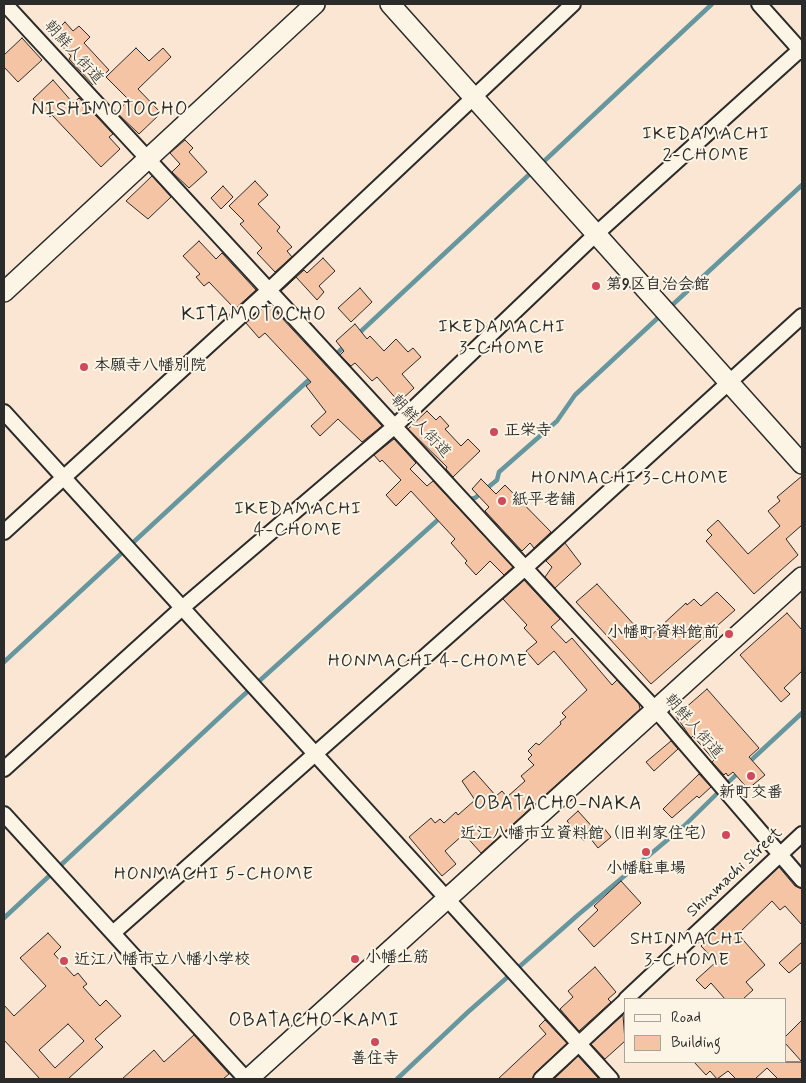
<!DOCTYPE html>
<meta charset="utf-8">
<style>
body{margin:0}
#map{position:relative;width:806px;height:1083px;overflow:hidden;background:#fae6d2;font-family:Mynerve,sans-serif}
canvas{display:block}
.frame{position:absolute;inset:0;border:5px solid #2b2b2b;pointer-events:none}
.legend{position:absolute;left:624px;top:998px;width:162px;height:65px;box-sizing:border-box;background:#fcf5e5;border:1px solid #a8a49b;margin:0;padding:6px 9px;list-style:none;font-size:15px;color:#2b2b2b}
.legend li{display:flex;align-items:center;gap:10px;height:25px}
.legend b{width:25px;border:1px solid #a8a49b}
</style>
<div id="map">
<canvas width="806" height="1083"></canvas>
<div class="frame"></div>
<ul class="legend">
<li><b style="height:6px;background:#fcf5e5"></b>Road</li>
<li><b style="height:14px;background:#f4c4a4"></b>Building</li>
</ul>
</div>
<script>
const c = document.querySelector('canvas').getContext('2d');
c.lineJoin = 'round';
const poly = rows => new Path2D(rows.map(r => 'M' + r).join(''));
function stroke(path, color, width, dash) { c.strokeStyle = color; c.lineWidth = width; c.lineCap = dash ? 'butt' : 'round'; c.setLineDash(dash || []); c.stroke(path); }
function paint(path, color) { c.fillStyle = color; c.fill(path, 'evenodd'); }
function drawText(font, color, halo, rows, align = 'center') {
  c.font = font + ' Mynerve,"Klee One",sans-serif'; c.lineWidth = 4; c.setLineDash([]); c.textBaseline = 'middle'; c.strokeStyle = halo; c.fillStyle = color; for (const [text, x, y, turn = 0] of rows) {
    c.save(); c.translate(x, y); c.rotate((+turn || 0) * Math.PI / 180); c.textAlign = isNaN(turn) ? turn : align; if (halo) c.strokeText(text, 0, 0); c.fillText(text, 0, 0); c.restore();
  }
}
const stream = poly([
 [540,165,712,4],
 [668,309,802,185],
 [357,335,534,170],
 [322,367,346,345],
 [451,509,460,501,475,498,497,480,499,472,557,421,575,395,662,314],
 [4,662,313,376],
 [747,764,802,713],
 [4,918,236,702,441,517],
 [397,1079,468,1012,579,914,684,826,740,771]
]);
const building = poly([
 [65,22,73,31,79,26,90,37,84,43,109,70,93,85,69,59,71,56,52,35,65,22],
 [22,38,42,60,18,82,4,67,4,55,22,38],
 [136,48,149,61,163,48,171,57,138,89,161,113,139,134,116,112,129,100,106,77,136,48],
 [53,80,73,103,79,98,113,134,109,137,120,149,101,167,52,115,50,117,33,99,53,80],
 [185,140,193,148,189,152,207,172,189,188,172,172,180,164,170,153,185,140],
 [152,176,171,197,148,219,126,201,152,176],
 [255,181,268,195,258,204,280,227,277,231,292,247,287,251,292,257,275,272,257,253,262,248,240,224,244,221,229,206,255,181],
 [223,186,233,197,221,209,211,198,223,186],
 [199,241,216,259,222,253,256,290,235,309,209,282,204,286,196,277,200,274,183,256,199,241],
 [323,258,335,271,319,286,324,292,317,300,296,277,281,291,304,270,307,273,323,258],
 [360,288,372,302,351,322,338,308,360,288],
 [268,303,382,426,362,442,338,419,320,436,311,426,326,412,306,386,311,382,265,333,259,338,246,323,268,303],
 [355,324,367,339,370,336,384,351,396,339,408,352,413,348,421,357,402,374,414,388,399,402,377,377,372,381,355,363,351,366,340,355,344,351,336,341,355,324],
 [427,411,436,420,440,416,449,426,445,429,461,446,468,439,480,451,453,477,446,469,447,467,408,429,427,411],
 [394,439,416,463,410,469,427,486,433,481,513,567,504,575,490,561,476,575,465,563,467,561,451,543,455,539,411,491,396,506,386,495,401,480,382,460,380,462,374,455,394,439],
 [802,476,802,525,786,539,798,555,754,594,706,541,712,535,707,530,718,520,748,554,780,526,768,511,780,501,777,497,802,476],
 [481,479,496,494,505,485,551,532,534,548,530,543,522,551,485,511,489,507,472,489,481,479],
 [565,543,581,564,555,588,545,577,552,567,546,561,565,543],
 [524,580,560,619,551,627,566,643,572,638,612,685,617,680,639,704,640,709,481,853,464,834,445,851,456,864,442,876,409,837,431,818,435,823,440,819,444,823,456,812,458,815,475,800,462,781,474,771,496,796,502,791,507,797,525,781,521,776,534,765,528,759,532,755,528,751,536,743,539,745,561,724,560,722,566,717,562,713,587,690,554,651,538,665,526,651,537,642,524,628,527,625,503,599,524,580],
 [597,584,647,639,686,603,687,605,694,599,701,606,717,592,735,610,651,684,576,602,597,584],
 [787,613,802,630,802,671,784,688,790,694,781,702,740,655,787,613],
 [707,689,759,748,749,757,765,775,748,789,733,772,728,776,726,773,724,775,712,762,714,760,693,736,691,738,676,716,707,689],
 [671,741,678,749,654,771,646,762,671,741],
 [699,774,711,787,699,798,697,796,672,818,663,809,699,774],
 [578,811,596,831,584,841,567,821,578,811],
 [603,827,611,837,598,848,590,838,603,827],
 [779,867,795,886,802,889,802,925,785,906,780,910,772,901,738,934,765,965,746,982,753,990,743,999,725,999,711,983,705,989,696,980,716,962,701,946,716,932,713,929,779,867],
 [621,881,641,903,594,947,578,929,598,910,594,906,621,881],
 [48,933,61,947,54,954,74,976,78,973,87,984,83,987,100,1006,106,1000,121,1016,95,1039,103,1047,68,1079,40,1079,4,1040,4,1005,14,1016,46,986,20,958,48,933],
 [68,1024,84,1041,55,1068,39,1050,68,1024],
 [802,942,802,962,789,973,779,963,802,942],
 [595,967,616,992,608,999,611,1002,579,1031,560,1009,573,997,568,991,595,967],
 [623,1015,625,1041,605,1059,591,1044,623,1015],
 [545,1020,567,1043,535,1073,532,1079,498,1079,546,1034,539,1026,545,1020],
 [802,1020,802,1079,778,1079,767,1068,755,1079,736,1079,728,1071,717,1079,710,1071,706,1075,694,1062,802,1062,785,1043,785,1037,802,1020],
 [194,1035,229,1074,223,1079,122,1079,154,1050,164,1062,194,1035],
 [578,1056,599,1079,554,1079,578,1056]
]);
const street = poly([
 [5,4,656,710,802,880],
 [759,4,802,52],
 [4,412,611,1079],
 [4,532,268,291,573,4],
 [4,769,182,608,395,426,596,234,802,48],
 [4,814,246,1079],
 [113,933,525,568,802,316],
 [626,999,802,834],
 [541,1079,625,1001]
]);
const secondary = poly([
 [390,4,802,464],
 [4,292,315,4],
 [248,1079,802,577]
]);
const markers = [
 [596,286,5,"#d1495b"],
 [84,367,5,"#d1495b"],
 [494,432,5,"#d1495b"],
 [502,501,5,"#d1495b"],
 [729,634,5,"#d1495b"],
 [751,776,5,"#d1495b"],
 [726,835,5,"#d1495b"],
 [646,852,5,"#d1495b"],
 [355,959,5,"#d1495b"],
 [64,961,5,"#d1495b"],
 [375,1042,5,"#d1495b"]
];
const streetNames = [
 ["朝鮮人街道",73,53,48],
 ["朝鮮人街道",420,427,47],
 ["朝鮮人街道",693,727,49],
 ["Shinmachi Street",735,873,-43]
];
const poiNames = [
 ["第9区自治会館",606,286],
 ["本願寺八幡別院",94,367],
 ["正栄寺",504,432],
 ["紙平老舗",512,501],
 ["小幡町資料館前",719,634,"right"],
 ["新町交番",751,794,"center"],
 ["近江八幡市立資料館（旧判家住宅）",716,835,"right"],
 ["小幡駐車場",646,870,"center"],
 ["小幡上筋",365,959],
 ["近江八幡市立八幡小学校",74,961],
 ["善住寺",375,1060,"center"]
];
const neighbourhoodNames = [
 ["IKEDAMACHI",706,135],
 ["2-CHOME",706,156],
 ["IKEDAMACHI",502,328],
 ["3-CHOME",502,349],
 ["HONMACHI 3-CHOME",630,479],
 ["IKEDAMACHI",298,510],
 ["4-CHOME",298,531],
 ["HONMACHI 4-CHOME",428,662],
 ["HONMACHI 5-CHOME",214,875],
 ["SHINMACHI",687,940],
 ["3-CHOME",687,961]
];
const quarterNames = [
 ["NISHIMOTOCHO",110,111],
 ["KITAMOTOCHO",254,316],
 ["OBATACHO-NAKA",558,805],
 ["OBATACHO-KAMI",314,1022]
];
stroke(stream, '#66969e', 4.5);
paint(building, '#f4c4a4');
stroke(building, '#2b2b2b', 1);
stroke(street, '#2b2b2b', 18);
stroke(secondary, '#2b2b2b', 22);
stroke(street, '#fcf5e5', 14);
stroke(secondary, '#fcf5e5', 19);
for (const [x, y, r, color] of markers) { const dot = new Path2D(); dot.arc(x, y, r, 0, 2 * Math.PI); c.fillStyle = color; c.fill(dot); stroke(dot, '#fcf5e5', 2); }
drawText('16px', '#2b2b2b', '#fcf5e5', streetNames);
drawText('bold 16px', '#2b2b2b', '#fcf5e5', poiNames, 'left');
c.letterSpacing = '1px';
drawText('18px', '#2b2b2b', '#fcf5e5', neighbourhoodNames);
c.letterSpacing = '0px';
c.letterSpacing = '1px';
drawText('19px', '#2b2b2b', '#fcf5e5', quarterNames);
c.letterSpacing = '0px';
</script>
